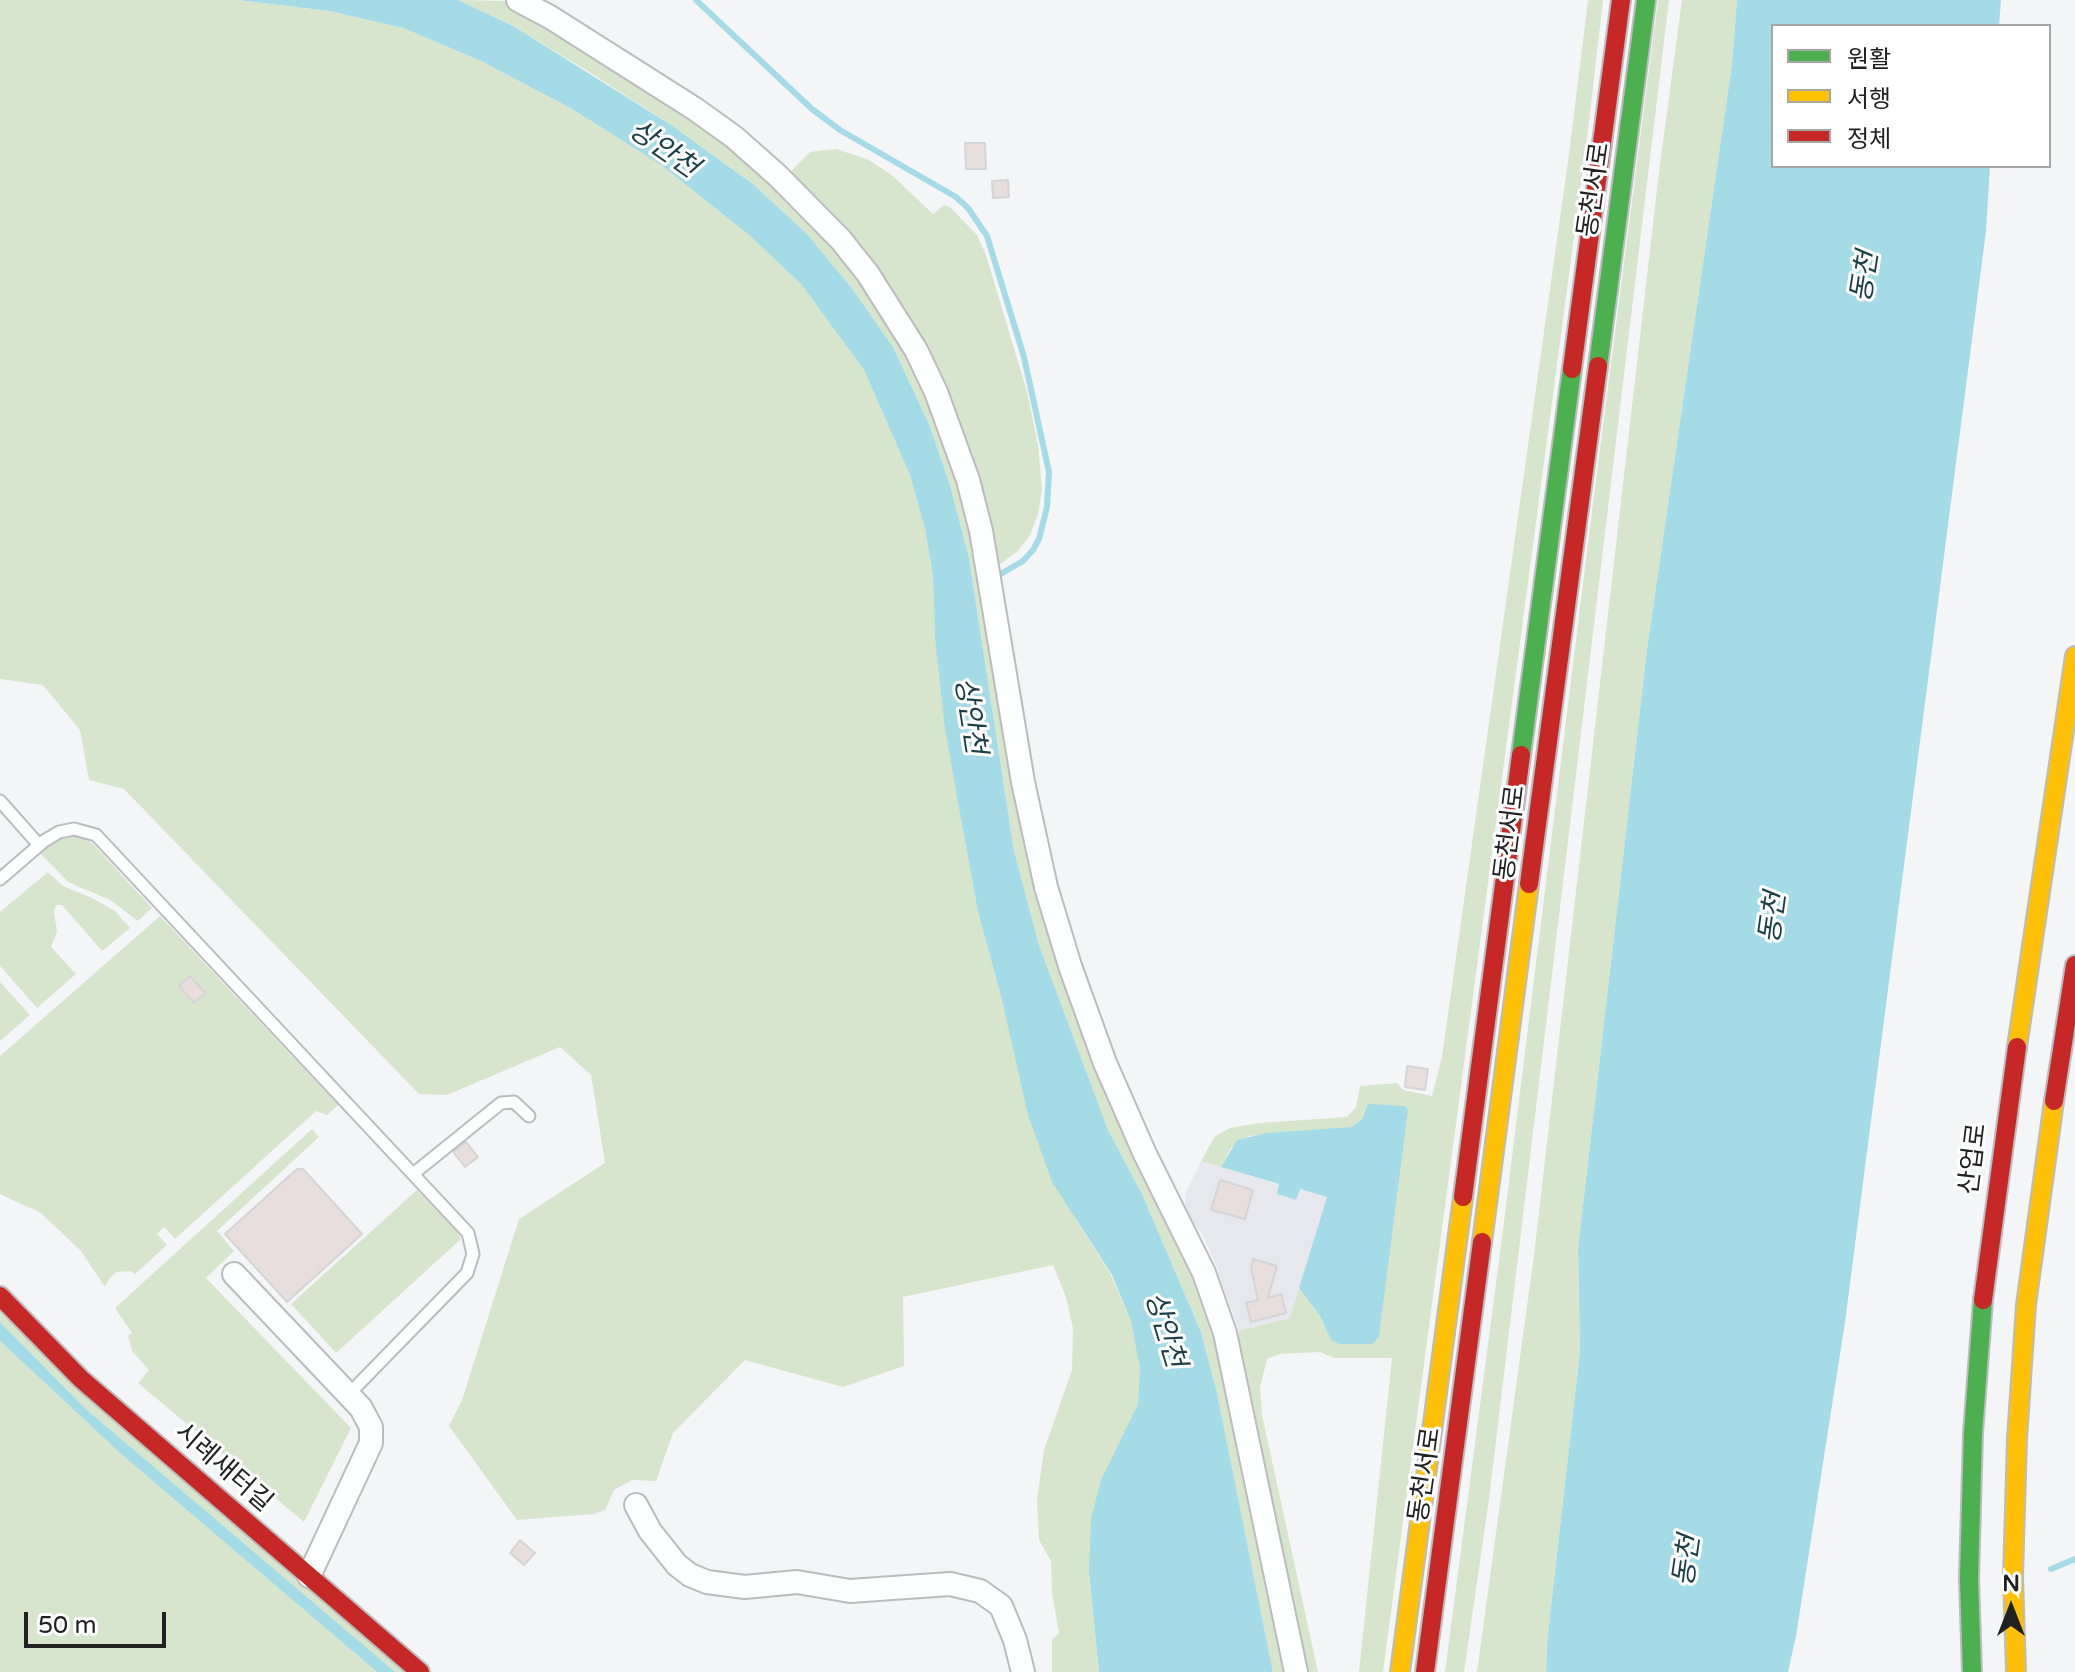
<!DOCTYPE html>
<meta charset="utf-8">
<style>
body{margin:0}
#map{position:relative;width:2075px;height:1672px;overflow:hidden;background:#f4f5f6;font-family:"Varela Round","Noto Sans KR",sans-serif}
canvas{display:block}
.legend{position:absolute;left:1771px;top:24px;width:280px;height:144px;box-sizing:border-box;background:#fff;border:2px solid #a6a6a7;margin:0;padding:10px 14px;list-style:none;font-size:24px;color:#212122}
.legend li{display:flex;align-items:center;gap:16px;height:40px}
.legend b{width:40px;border:2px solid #a6a6a7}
.north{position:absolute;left:1971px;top:1568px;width:80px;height:80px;-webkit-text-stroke:6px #fff;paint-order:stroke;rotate:0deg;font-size:22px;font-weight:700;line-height:32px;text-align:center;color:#212122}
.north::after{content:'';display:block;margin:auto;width:28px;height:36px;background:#212122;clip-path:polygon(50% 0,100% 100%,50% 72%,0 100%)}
.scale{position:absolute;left:24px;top:1612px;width:142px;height:36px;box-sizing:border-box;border:4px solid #212122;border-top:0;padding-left:10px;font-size:24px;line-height:28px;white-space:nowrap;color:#212122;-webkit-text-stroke:6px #fff;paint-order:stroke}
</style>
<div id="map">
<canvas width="2075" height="1672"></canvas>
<ul class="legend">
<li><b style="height:10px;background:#4caf50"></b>원활</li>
<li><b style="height:10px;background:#ffc107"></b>서행</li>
<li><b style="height:10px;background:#c62828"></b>정체</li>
</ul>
<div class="north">N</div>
<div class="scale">50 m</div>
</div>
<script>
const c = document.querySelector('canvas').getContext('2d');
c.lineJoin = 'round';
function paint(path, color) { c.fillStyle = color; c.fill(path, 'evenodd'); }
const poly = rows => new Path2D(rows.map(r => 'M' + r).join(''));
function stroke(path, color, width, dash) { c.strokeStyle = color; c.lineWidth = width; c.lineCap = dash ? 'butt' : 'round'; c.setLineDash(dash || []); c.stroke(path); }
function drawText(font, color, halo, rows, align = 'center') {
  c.font = font + ' "Varela Round","Noto Sans KR",sans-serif'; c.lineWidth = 6; c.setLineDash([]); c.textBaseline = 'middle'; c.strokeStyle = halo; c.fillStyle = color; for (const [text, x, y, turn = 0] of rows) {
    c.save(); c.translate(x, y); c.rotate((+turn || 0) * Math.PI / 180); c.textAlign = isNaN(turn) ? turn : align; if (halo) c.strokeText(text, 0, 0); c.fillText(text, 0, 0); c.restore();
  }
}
const built = poly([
 [1201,1161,1280,1185,1277,1194,1295,1200,1299,1189,1327,1197,1290,1318,1239,1331,1214,1260,1204,1238,1186,1211,1185,1194]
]);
const green = poly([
 [0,0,238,0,329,11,403,28,481,61,572,109,661,165,749,235,801,284,864,370,910,475,925,529,933,577,935,639,962,825,978,912,1002,1000,1076,1220,1111,1275,1131,1321,1141,1369,1138,1404,1122,1440,1089,1572,1099,1672,1052,1672,1052,1640,1059,1633,1052,1593,1051,1561,1039,1540,1037,1500,1044,1450,1072,1370,1073,1328,1066,1297,1053,1265,903,1297,904,1366,843,1387,745,1360,673,1433,656,1481,632,1480,614,1490,605,1510,594,1514,517,1520,449,1426,462,1400,519,1219,605,1163,591,1075,560,1047,447,1095,419,1094,124,789,89,780,80,730,43,685,0,679],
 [458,0,508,1,690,112,835,241,909,350,967,491,1032,847,1211,1313,1291,1672,1273,1672,1217,1393,1201,1332,1142,1194,1108,1130,1039,945,1014,851,969,558,950,485,929,424,893,347,851,287,807,234,753,184,671,125,594,75,515,27],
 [1588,0,1603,0,1587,139,1383,1672,1359,1672,1392,1358,1334,1358,1320,1352,1280,1354,1267,1359,1260,1388,1262,1415,1318,1672,1301,1672,1238,1356,1239,1331,1290,1318,1299,1288,1320,1316,1331,1340,1365,1108,1362,1119,1351,1127,1249,1136,1231,1148,1221,1167,1201,1161,1215,1136,1230,1128,1259,1123,1347,1117,1356,1107,1360,1086,1397,1083,1403,1090,1432,1096,1442,1057,1569,154],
 [1658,0,1669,0,1489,1499,1464,1672,1445,1672,1503,1230,1593,503],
 [1682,0,1737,0,1732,64,1647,649,1578,1249,1580,1351,1547,1642,1546,1672,1477,1672,1534,1255,1659,172],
 [836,149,869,160,893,176,933,214,944,205,950,207,977,235,986,255,1027,392,1038,444,1042,489,1038,514,1030,535,1018,551,999,565,993,565,938,385,787,175,810,152],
 [75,836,84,838,93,844,152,908,138,921,110,900,68,882,39,852,57,840],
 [48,872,63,886,92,898,115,911,130,928,102,951,62,905,56,905,54,912,57,932,51,947,76,974,37,1008,0,966,0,912],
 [160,916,338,1105,327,1115,316,1111,175,1239,164,1227,157,1234,167,1245,135,1274,130,1271,116,1272,109,1279,105,1287,81,1251,41,1213,0,1194,0,1056],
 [0,982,30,1015,0,1041],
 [312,1129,319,1137,217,1231,234,1251,206,1278,351,1428,304,1522,138,1383,149,1370,132,1351,128,1335,132,1333,115,1308],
 [417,1190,456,1230,461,1239,336,1353,291,1304],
 [0,1312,404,1672,394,1672,86,1409,0,1322],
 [0,1341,121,1454,377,1672,0,1672]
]);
const water = poly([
 [238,0,458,0,515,27,671,125,753,184,807,234,851,287,893,347,929,424,950,485,969,558,1014,851,1039,945,1108,1130,1142,1194,1201,1332,1217,1393,1273,1672,1099,1672,1089,1572,1091,1519,1101,1480,1138,1404,1140,1369,1131,1321,1112,1275,1052,1182,1028,1115,1002,1000,978,912,962,825,945,729,935,639,933,577,925,529,910,475,864,370,801,284,749,235,661,165,572,109,481,61,403,28,329,11],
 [1737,0,2001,0,1999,26,1773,26,1773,166,1990,166,1986,231,1845,1322,1796,1636,1788,1672,1546,1672,1547,1642,1580,1351,1578,1249,1647,649,1732,64],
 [1368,1104,1405,1106,1408,1110,1379,1336,1373,1344,1339,1344,1331,1340,1320,1316,1299,1288,1327,1197,1300,1189,1296,1200,1277,1194,1279,1184,1221,1167,1237,1140,1267,1133,1351,1127,1362,1119],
 [0,1322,86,1409,395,1672,377,1672,121,1454,0,1341]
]);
const stream = poly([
 [696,0,812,109,840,130,956,197,968,208,987,236,1024,357,1049,472,1047,507,1039,539,1033,550,1023,561,999,575],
 [2051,1569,2075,1559]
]);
const building = poly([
 [965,143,985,143,986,169,966,169,965,143],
 [1008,180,1009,197,993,198,992,181,1008,180],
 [190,976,205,993,194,1003,179,986,190,976],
 [1407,1066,1428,1069,1425,1090,1405,1087,1407,1066],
 [466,1142,478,1157,465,1167,453,1152,466,1142],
 [297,1169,303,1169,362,1234,287,1302,225,1234,297,1169],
 [1220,1180,1253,1190,1245,1219,1211,1210,1220,1180],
 [1253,1259,1277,1266,1268,1298,1281,1294,1286,1313,1251,1322,1246,1303,1258,1300,1251,1268,1253,1259],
 [520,1540,535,1553,524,1565,510,1553,520,1540]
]);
const lane = poly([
 [0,801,39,845],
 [0,879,44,841,59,832,74,829,96,835,468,1233,473,1254,467,1273,348,1395],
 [413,1174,501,1103,514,1102,529,1116]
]);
const street = poly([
 [518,0,550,17,695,109,734,137,778,176,841,240,868,274,916,350,936,392,968,480,981,531,1023,782,1046,887,1070,966,1105,1063,1145,1154,1204,1273,1225,1333,1296,1672],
 [234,1274,361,1408,371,1427,371,1443,309,1576],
 [636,1505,650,1531,677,1565,690,1575,707,1582,745,1587,797,1582,850,1591,950,1584,980,1591,1001,1606,1015,1640,1023,1672]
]);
const fast = poly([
 [1598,366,1646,0],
 [1521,755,1572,369],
 [1972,1672,1969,1579,1973,1433,1983,1300]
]);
const slow = poly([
 [2017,1047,2075,656],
 [1482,1242,1529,884],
 [1400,1672,1463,1197],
 [2016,1672,2013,1577,2017,1439,2026,1305,2054,1101]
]);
const jam = poly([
 [1572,369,1621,0],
 [1529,884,1598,366],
 [2054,1101,2075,965],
 [1463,1197,1521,755],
 [0,1296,81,1379,420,1672],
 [1983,1300,2017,1047],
 [1425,1672,1482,1242]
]);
const streetNames = [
 ["동천서로",1595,190,-82],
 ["동천서로",1511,833,-83],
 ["산업로",1974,1159,-83],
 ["시례새터길",223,1468,41],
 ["동천서로",1426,1475,-82]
];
const waterNames = [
 ["상안천",663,150,35],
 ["동천",1866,277,-81],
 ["상안천",969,716,81],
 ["동천",1774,918,-82],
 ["상안천",1164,1330,73],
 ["동천",1688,1561,-82]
];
paint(built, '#e6e8ee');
paint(green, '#d8e5cd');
paint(water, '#a5dbe7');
stroke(stream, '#a5dbe7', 6);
paint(building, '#e8dedd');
stroke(building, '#d5d5d5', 2);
stroke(lane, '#bbbcbd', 15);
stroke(street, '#bbbcbd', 26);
stroke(fast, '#bbbcbd', 22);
stroke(slow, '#bbbcbd', 22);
stroke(jam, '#bbbcbd', 22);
stroke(lane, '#fdfefe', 11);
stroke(street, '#fdfefe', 22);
stroke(fast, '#4caf50', 18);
stroke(slow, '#ffc107', 18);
stroke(jam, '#c62828', 18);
drawText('26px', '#212122', '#fff', streetNames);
drawText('italic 28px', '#1a3f46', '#fff', waterNames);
</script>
